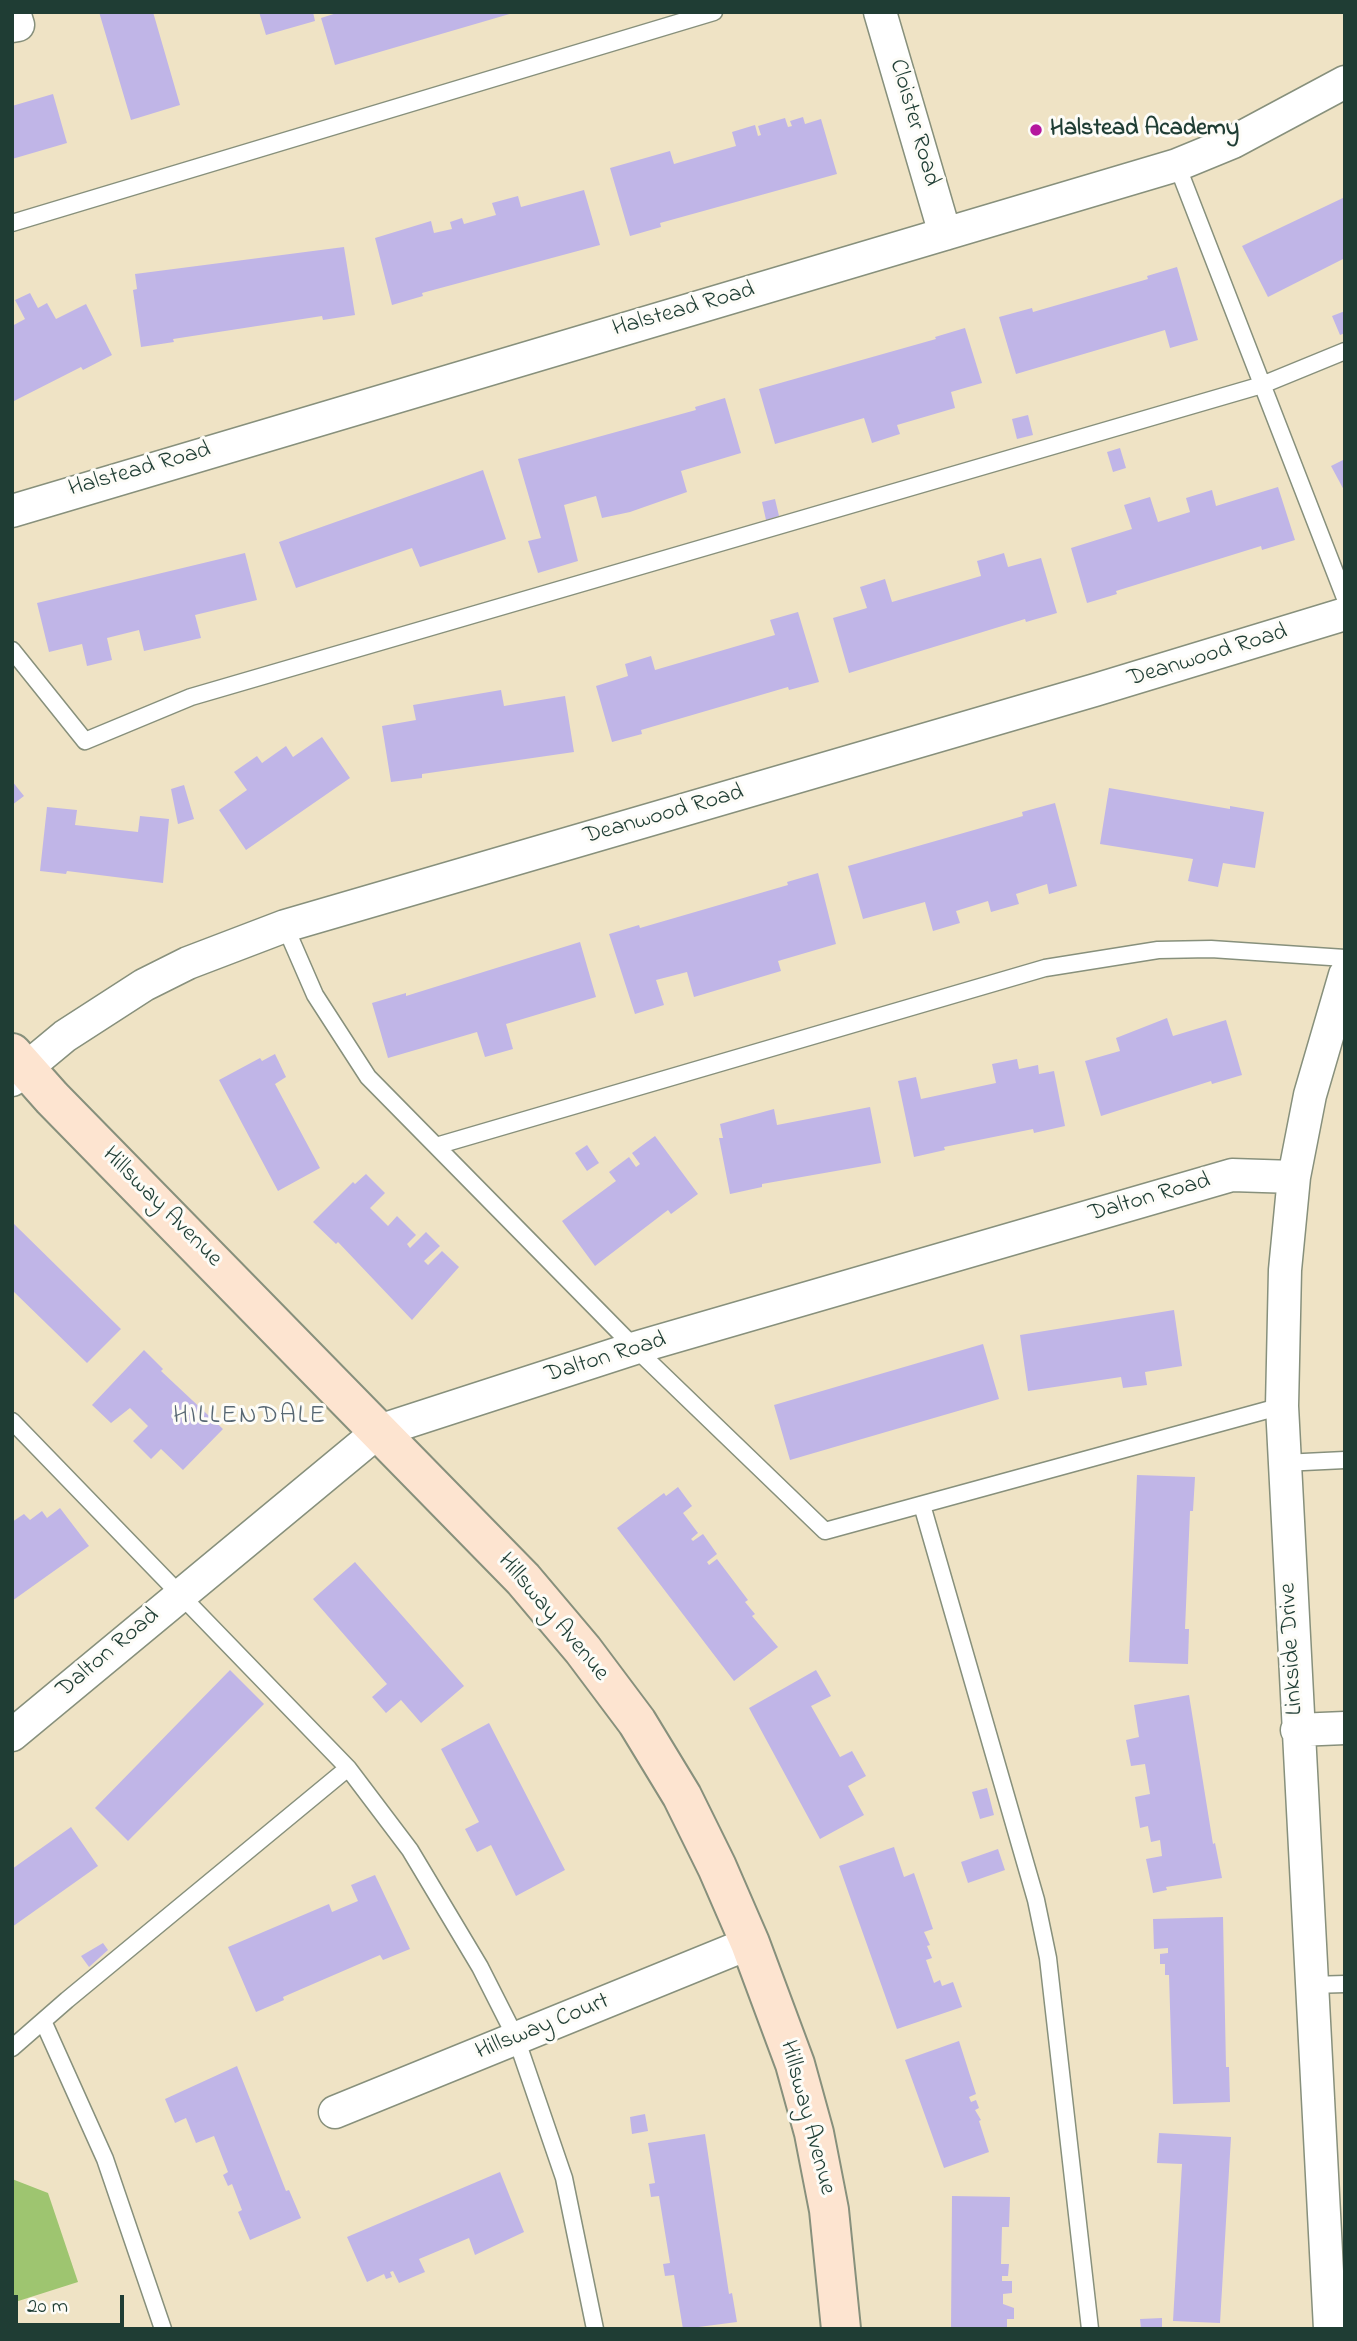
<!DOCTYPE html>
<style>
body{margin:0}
#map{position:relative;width:1357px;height:2341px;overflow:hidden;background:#efe3c5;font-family:"Indie Flower",sans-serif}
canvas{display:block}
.frame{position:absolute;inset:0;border:14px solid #1f3d34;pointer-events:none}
.scale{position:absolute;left:14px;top:2295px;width:110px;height:32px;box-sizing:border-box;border:4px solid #1f3d34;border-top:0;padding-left:9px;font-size:21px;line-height:24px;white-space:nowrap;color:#1f3d34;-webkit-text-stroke:5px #fdfcf7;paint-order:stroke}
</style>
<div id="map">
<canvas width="1357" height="2341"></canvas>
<div class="frame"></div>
<div class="scale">20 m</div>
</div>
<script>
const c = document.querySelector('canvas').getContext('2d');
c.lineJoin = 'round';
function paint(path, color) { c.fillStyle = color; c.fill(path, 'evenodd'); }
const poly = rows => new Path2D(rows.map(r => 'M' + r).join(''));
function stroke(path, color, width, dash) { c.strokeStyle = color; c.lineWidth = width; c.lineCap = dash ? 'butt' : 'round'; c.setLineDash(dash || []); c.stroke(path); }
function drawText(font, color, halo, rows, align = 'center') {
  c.font = font + ' "Indie Flower",sans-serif'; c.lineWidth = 6; c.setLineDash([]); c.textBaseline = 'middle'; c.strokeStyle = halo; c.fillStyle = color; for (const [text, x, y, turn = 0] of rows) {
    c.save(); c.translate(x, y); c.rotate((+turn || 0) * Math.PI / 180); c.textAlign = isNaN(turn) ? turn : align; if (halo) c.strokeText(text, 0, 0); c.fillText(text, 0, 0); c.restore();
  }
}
const green = poly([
 [12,2179,48,2193,78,2282,12,2303]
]);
const building = poly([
 [99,12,153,12,180,105,131,120],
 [259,12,313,12,315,21,266,35],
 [340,12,513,12,513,13,335,65,321,18],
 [53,94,67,143,12,159,12,106],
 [803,117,805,124,821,119,837,174,660,223,661,227,630,236,610,168,670,151,674,164,736,146,732,132,755,125,758,136,761,135,758,126,785,118,788,127,792,126,790,121],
 [584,190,600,245,422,293,423,296,392,305,375,238,431,221,434,233,452,229,450,222,462,218,464,224,496,215,492,203,518,196,521,207],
 [1345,197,1345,258,1268,297,1242,246],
 [344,247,355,315,323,320,322,316,173,339,174,342,141,347,133,290,137,289,135,274],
 [1177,267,1198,340,1170,348,1165,330,1016,374,999,317,1032,308,1033,312,1148,279,1147,276],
 [30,293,38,308,47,303,56,319,86,304,112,355,83,370,81,367,12,402,12,326,25,319,15,300],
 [1345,311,1345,333,1340,335,1332,316],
 [965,328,982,383,951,392,955,408,897,425,900,434,872,443,864,418,775,444,759,389,936,339,935,337],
 [725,398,741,453,681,471,687,492,630,512,602,518,596,496,564,505,578,561,538,573,528,541,541,538,518,459,696,410,695,407],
 [1028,415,1033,435,1017,439,1012,419],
 [1120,448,1126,468,1113,472,1107,452],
 [1345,459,1345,492,1331,466],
 [483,470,506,539,420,567,412,548,296,588,279,542],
 [1278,487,1295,540,1262,550,1261,546,1116,591,1117,594,1087,603,1071,548,1132,529,1124,505,1150,497,1158,522,1190,512,1186,498,1212,490,1216,506],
 [775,499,779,516,766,520,762,502],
 [245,553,257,600,195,615,201,638,144,651,139,630,107,638,112,660,87,666,82,644,49,652,37,603],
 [1004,553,1008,567,1041,558,1057,613,1026,622,1025,619,849,673,833,618,867,608,860,587,885,579,892,602,981,576,977,561],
 [798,612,819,682,789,690,788,687,641,730,642,734,612,742,596,686,628,676,625,664,651,656,655,670,775,635,770,620],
 [501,690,504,706,565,696,574,752,422,774,422,778,391,782,382,726,416,720,413,705],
 [322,737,350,778,246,850,219,810,247,790,234,772,257,756,262,763,286,746,293,757],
 [12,781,24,796,12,805],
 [184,785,194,819,178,824,171,789],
 [1109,788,1230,809,1230,806,1264,812,1255,868,1223,863,1218,887,1188,881,1193,859,1100,844],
 [1055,803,1077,886,1049,894,1047,884,1016,894,1019,904,991,912,988,901,956,911,960,923,933,931,925,902,863,919,848,866,1023,816,1022,812],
 [47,807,77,810,75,825,138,832,140,816,169,819,163,883,67,871,66,874,40,871],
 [818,873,836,944,778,961,781,971,694,997,687,972,656,980,664,1005,635,1014,609,934,639,925,640,928,788,885,787,882],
 [580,942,596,997,506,1024,513,1049,485,1057,477,1032,388,1058,372,1003,406,993,406,996],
 [1167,1018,1173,1036,1226,1020,1242,1075,1212,1084,1211,1081,1101,1116,1085,1061,1120,1051,1116,1038],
 [275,1054,286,1077,275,1084,320,1168,278,1191,219,1080,260,1058,262,1061],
 [1017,1059,1019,1069,1038,1065,1039,1074,1054,1071,1065,1126,1034,1133,1033,1129,944,1147,945,1150,914,1157,898,1081,916,1077,921,1099,996,1083,992,1064],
 [870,1107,881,1163,762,1184,762,1187,730,1194,719,1138,723,1138,720,1124,774,1109,777,1125],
 [655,1136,698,1194,671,1214,668,1210,595,1266,562,1221,616,1181,609,1172,629,1157,636,1167,640,1164,632,1153],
 [587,1145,599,1163,587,1171,575,1153],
 [366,1174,385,1193,370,1208,388,1226,397,1216,416,1235,407,1244,410,1248,426,1232,440,1246,424,1261,428,1265,442,1251,459,1267,412,1320,338,1242,336,1244,313,1222,353,1182,355,1184],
 [12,1222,121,1329,87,1363,12,1290],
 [1174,1310,1182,1366,1145,1372,1147,1385,1123,1388,1121,1377,1028,1391,1020,1335],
 [983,1344,999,1399,790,1460,774,1405],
 [144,1350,163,1369,161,1371,223,1429,183,1470,161,1449,151,1459,133,1441,148,1426,130,1408,111,1423,92,1405],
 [1137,1475,1195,1477,1193,1511,1190,1511,1185,1629,1189,1629,1188,1664,1129,1662],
 [678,1487,692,1506,683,1513,698,1533,691,1539,693,1541,703,1534,717,1554,707,1562,709,1565,717,1559,748,1600,745,1602,755,1614,752,1616,778,1647,734,1681,617,1528,664,1493,666,1496],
 [60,1508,89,1546,12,1601,12,1522,24,1514,30,1520,42,1511,47,1518],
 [355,1562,464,1686,421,1723,401,1700,386,1713,372,1697,387,1684,313,1599],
 [230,1670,264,1704,128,1841,95,1808],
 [816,1670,831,1696,811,1706,840,1757,852,1751,866,1776,848,1786,864,1815,820,1839,749,1708],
 [1189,1695,1213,1844,1215,1843,1222,1878,1166,1887,1167,1890,1153,1893,1146,1859,1162,1856,1160,1840,1151,1842,1148,1826,1140,1828,1135,1797,1150,1794,1145,1764,1131,1766,1126,1740,1139,1737,1134,1705],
 [489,1723,565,1870,516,1896,491,1845,477,1852,465,1829,479,1822,441,1749],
 [987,1788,994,1815,980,1819,972,1792],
 [71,1827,98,1866,12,1927,12,1869],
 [894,1847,904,1877,914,1873,933,1929,924,1932,930,1945,927,1946,932,1958,926,1960,934,1983,940,1980,942,1986,953,1982,962,2007,897,2029,839,1866],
 [998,1849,1005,1870,968,1883,961,1862],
 [375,1875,410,1949,383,1960,380,1955,283,1997,284,2000,256,2012,228,1947,329,1904,332,1912,358,1901,351,1885],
 [1223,1917,1226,2067,1229,2067,1230,2102,1173,2104,1169,1975,1165,1975,1165,1964,1160,1964,1160,1954,1168,1953,1168,1948,1154,1949,1153,1919],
 [103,1943,108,1950,89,1967,81,1956],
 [959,2041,976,2094,969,2097,971,2102,976,2100,979,2108,975,2110,981,2120,979,2121,989,2152,944,2168,905,2060],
 [237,2066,286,2191,289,2190,301,2218,250,2240,238,2212,242,2210,232,2184,228,2186,223,2175,228,2172,214,2136,196,2143,186,2118,175,2123,165,2099],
 [645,2114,648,2131,632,2134,630,2117],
 [1159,2133,1231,2137,1220,2323,1173,2321,1182,2164,1157,2163],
 [705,2134,729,2294,732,2293,737,2322,683,2329,674,2275,665,2276,663,2264,670,2263,659,2196,651,2197,649,2184,655,2183,648,2143],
 [500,2172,524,2232,475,2255,469,2238,419,2259,425,2272,399,2283,393,2271,390,2272,392,2277,386,2279,384,2274,367,2282,347,2237],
 [952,2196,1010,2197,1009,2227,1002,2227,1001,2264,1009,2264,1008,2276,1002,2276,1002,2281,1012,2281,1012,2293,1003,2294,1003,2304,1014,2308,1014,2319,1007,2319,1007,2329,951,2329],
 [1162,2318,1162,2329,1141,2329,1140,2319]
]);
const lane = poly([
 [1177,165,1345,598],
 [12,223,714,12],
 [12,650,85,741,191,697,1262,385,1345,351],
 [285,926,315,995,368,1077,635,1348,825,1531,1282,1406],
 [436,1146,1045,968,1158,950,1211,949,1345,958],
 [12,1421,348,1768,410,1850,480,1967,516,2038,564,2178,595,2329],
 [1283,1463,1345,1460],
 [922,1505,1036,1900,1048,1958,1090,2329],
 [1311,1985,1345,1984],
 [43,2021,105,2159,163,2329],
 [12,2048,67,2000,348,1768]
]);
const street = poly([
 [880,12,945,234],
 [12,26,18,25,14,12],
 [12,511,1177,165,1233,142,1345,82],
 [12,1080,65,1036,144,985,188,963,285,926,1095,690,1345,614],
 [1297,1730,1345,1728],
 [12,1735,379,1431,635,1348,1232,1175,1294,1177],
 [335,2112,750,1943],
 [1330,2329,1282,1406,1285,1270,1294,1177,1310,1095,1345,975]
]);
const secondary = poly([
 [12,1053,52,1098,523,1579,583,1650,637,1722,682,1796,717,1867,750,1943,795,2064,814,2133,829,2210,841,2329]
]);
const markers = [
 [1036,130,7,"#b5179e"]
];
const streetNames = [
 ["Cloister Road",913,123,74],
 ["Halstead Road",684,311,-16],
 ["Halstead Road",140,471,-16],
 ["Deanwood Road",1208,657,-17],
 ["Deanwood Road",664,816,-16],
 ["Dalton Road",1150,1199,-16],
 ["Hillsway Avenue",161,1208,45],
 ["Dalton Road",606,1359,-17],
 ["Hillsway Avenue",552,1618,50],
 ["Linkside Drive",1293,1649,-93],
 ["Dalton Road",109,1654,-40],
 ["Hillsway Court",543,2028,-22],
 ["Hillsway Avenue",806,2118,75]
];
const poiNames = [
 ["Halstead Academy",1050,130]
];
const neighbourhoodNames = [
 ["HILLENDALE",250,1418]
];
paint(green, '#9ec570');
paint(building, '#c0b5e7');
stroke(lane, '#87907c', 19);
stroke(street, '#87907c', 35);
stroke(secondary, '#87907c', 42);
stroke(lane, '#fff', 16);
stroke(street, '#fff', 32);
stroke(secondary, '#fde4d0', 38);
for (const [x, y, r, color] of markers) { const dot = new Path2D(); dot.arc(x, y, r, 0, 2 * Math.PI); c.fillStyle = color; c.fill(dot); stroke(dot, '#fdfcf7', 2.5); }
drawText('24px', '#1f3d34', '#fdfcf7', streetNames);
drawText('bold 24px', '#1f3d34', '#fdfcf7', poiNames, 'left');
c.letterSpacing = '2px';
drawText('26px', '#576773', '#fdfcf7', neighbourhoodNames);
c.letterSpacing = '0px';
</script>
